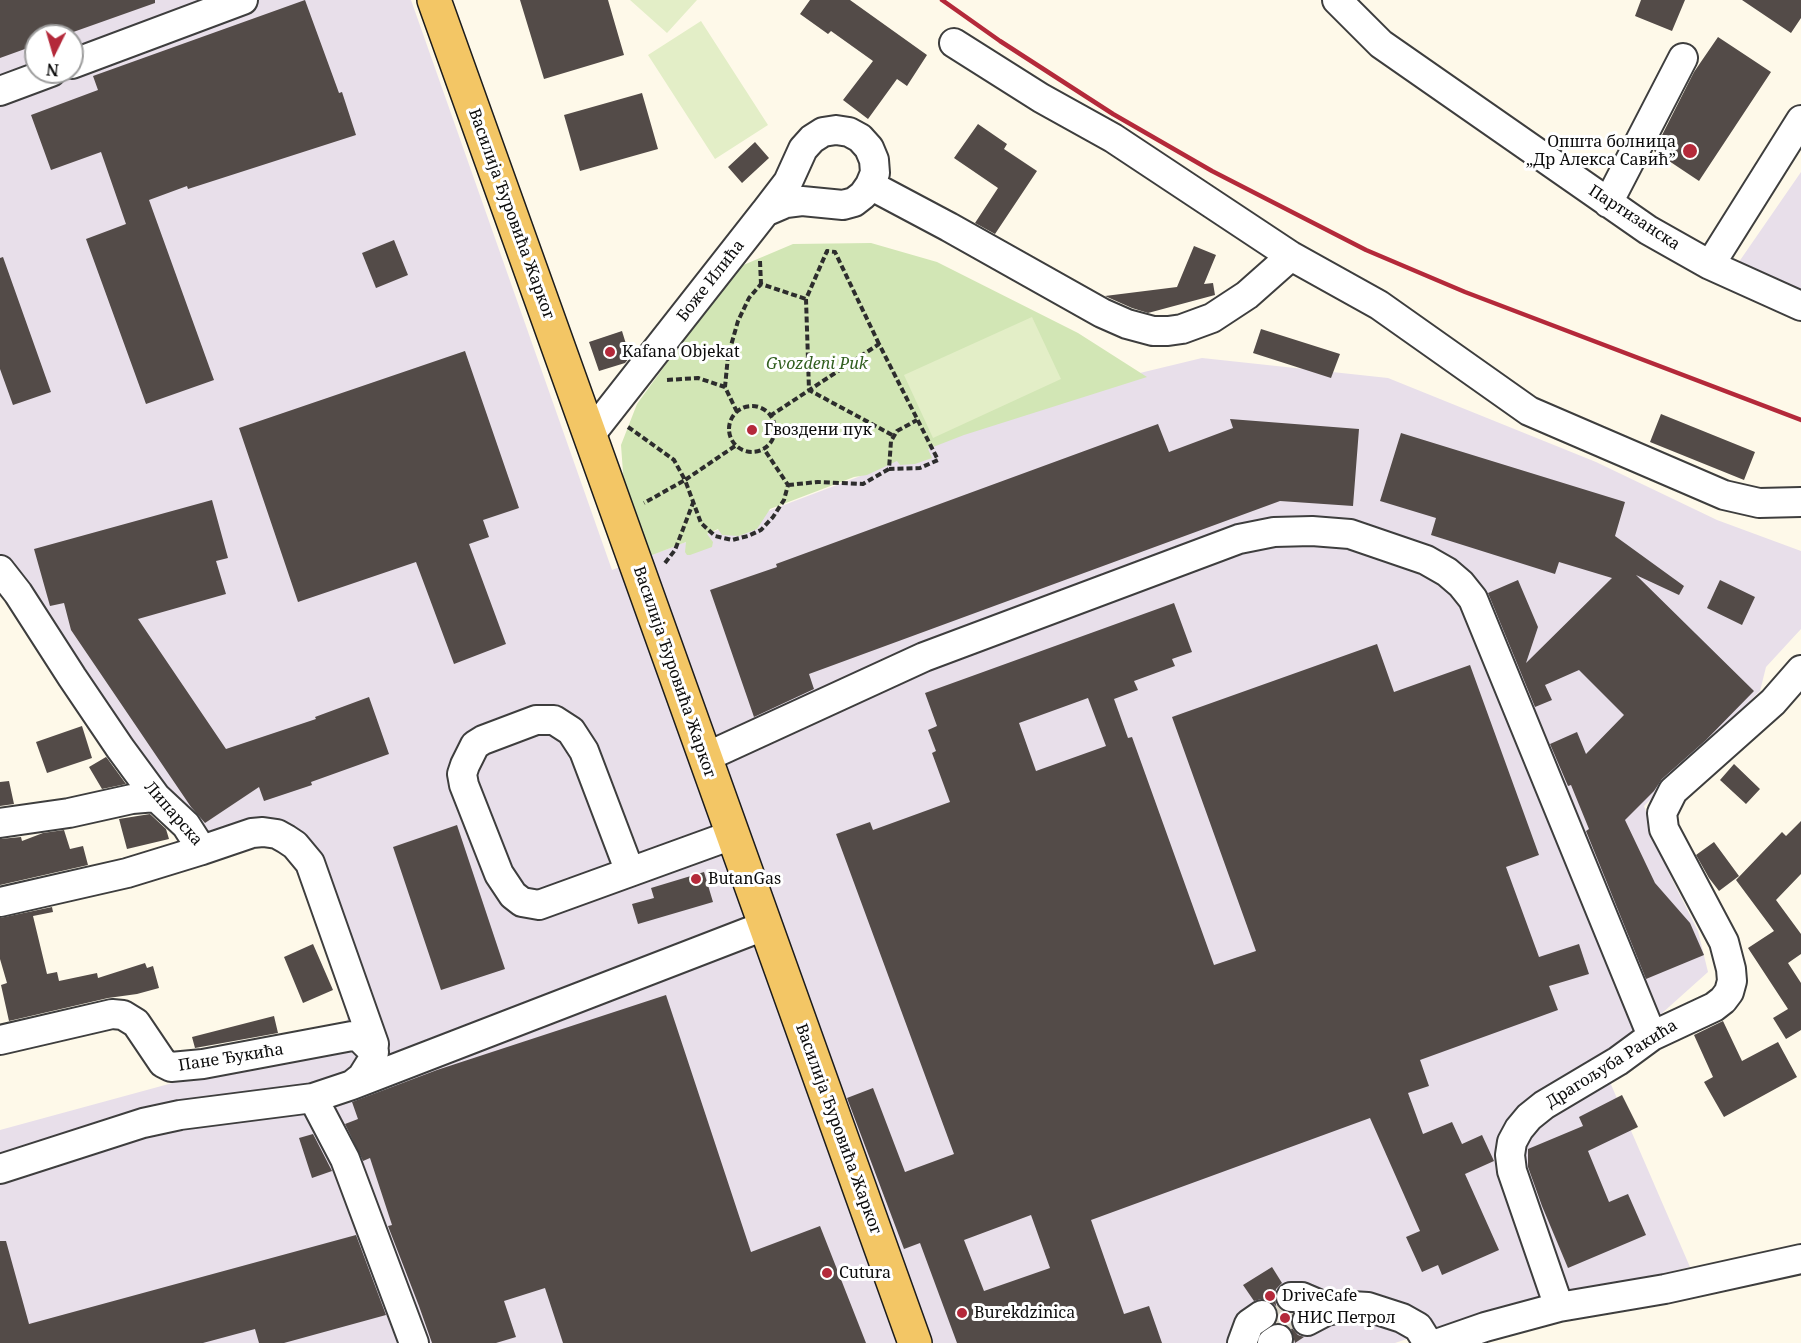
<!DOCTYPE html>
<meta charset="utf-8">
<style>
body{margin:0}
#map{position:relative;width:1801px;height:1343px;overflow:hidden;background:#fef9e9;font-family:"Noto Serif",serif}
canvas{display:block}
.north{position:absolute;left:24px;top:24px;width:60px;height:60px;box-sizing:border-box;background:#fff;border:2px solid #9d9d9d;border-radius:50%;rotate:185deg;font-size:16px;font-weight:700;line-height:24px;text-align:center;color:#0b0b0b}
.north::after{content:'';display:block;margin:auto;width:21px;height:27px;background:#b4293a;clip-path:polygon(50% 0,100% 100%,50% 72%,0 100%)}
</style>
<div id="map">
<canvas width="1801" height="1343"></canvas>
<div class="north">N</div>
</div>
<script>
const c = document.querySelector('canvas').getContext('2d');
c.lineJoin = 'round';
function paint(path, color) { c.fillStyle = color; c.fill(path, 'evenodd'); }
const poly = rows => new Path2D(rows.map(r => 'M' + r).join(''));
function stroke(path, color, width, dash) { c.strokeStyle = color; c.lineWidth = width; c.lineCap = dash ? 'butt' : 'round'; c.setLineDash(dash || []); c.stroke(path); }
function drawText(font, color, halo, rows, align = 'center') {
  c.font = font + ' "Noto Serif",serif'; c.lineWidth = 6; c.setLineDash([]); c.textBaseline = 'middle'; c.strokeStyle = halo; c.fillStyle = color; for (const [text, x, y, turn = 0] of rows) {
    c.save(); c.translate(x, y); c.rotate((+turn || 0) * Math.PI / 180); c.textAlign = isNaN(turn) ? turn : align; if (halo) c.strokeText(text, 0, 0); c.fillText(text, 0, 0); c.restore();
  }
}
const industrial = poly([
 [0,0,411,0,612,570,858,477,1053,394,1202,358,1388,378,1596,462,1717,520,1801,551,1801,629,1766,667,1760,691,1644,806,1669,873,1698,931,1708,972,1603,1066,1690,1267,1463,1320,1395,1343,0,1343,0,1130,345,1036,351,990,292,863,267,827,216,838,173,826,0,587],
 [36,36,72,36,72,72,36,72],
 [1801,172,1801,312,1723,285]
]);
const green = poly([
 [871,243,937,262,1078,333,1147,377,964,435,928,449,932,458,915,464,900,465,897,461,867,475,854,477,770,509,757,529,739,536,722,535,718,529,707,534,713,542,712,547,690,555,687,555,685,552,686,542,647,557,625,500,621,445,637,404,698,320,741,266,793,244]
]);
const pitch = poly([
 [630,0,697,0,667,33],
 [701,21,768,125,715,159,648,55],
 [1032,317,1061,379,933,438,904,375]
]);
const building = poly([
 [0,0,155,0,155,3,62,36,36,36,36,45,0,58],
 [305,0,339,93,342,92,356,135,188,189,187,186,149,200,214,380,146,404,86,239,126,224,101,152,51,170,31,115,98,90,93,76],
 [520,0,608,0,624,55,544,79],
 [810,0,850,0,927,55,907,86,897,79,868,119,843,100,873,61,831,31,828,34,800,14],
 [1641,0,1685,0,1672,31,1635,16],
 [1742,0,1801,0,1801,18,1791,33],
 [1718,37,1771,72,1699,181,1654,151,1694,72],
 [642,93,658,149,580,171,564,115],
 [978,124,1007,144,1004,149,1037,171,995,234,975,223,998,188,954,158],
 [755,142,769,158,742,183,728,167],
 [394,240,408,275,376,288,362,253],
 [1194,246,1216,255,1204,284,1213,283,1215,295,1148,313,1132,308,1105,296,1177,287],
 [3,257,51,392,13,405,0,369,0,258],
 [1261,329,1340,354,1331,378,1253,353],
 [622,331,630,357,625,363,599,371,589,342],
 [465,351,519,508,483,520,489,537,469,544,506,644,454,664,416,562,298,602,239,428],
 [1661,414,1755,452,1744,480,1650,442],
 [1230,419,1359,429,1353,506,1280,501,809,674,814,689,754,717,710,590,777,567,776,564,1158,424,1169,452,1233,428],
 [1401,433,1625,502,1615,536,1684,586,1679,595,1636,575,1754,691,1706,740,1662,779,1654,791,1625,820,1655,883,1690,923,1704,955,1646,979,1586,831,1589,829,1571,785,1568,786,1550,744,1577,732,1586,754,1624,715,1579,670,1545,685,1552,700,1535,707,1488,593,1518,580,1538,627,1526,663,1612,578,1559,562,1555,574,1431,535,1436,518,1380,501],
 [212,500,228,558,216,561,226,594,138,619,226,749,316,719,315,717,369,697,389,754,311,782,312,785,264,801,259,787,205,823,191,807,71,630,64,603,50,606,34,549],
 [1720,580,1755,597,1742,625,1707,608],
 [1174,603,1192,652,1172,659,1175,666,1134,681,1138,690,1114,699,1128,738,1132,737,1214,965,1256,951,1172,717,1377,644,1394,692,1470,665,1539,855,1506,867,1539,957,1579,944,1589,974,1549,986,1558,1010,1420,1060,1429,1086,1408,1093,1423,1134,1452,1122,1462,1144,1482,1135,1494,1161,1465,1174,1499,1250,1442,1275,1438,1265,1422,1272,1406,1237,1420,1231,1370,1118,1091,1220,1124,1314,1149,1306,1162,1343,957,1343,920,1243,904,1249,847,1098,873,1088,905,1172,954,1154,836,834,870,822,873,830,950,802,932,753,936,751,928,730,937,726,925,693],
 [1088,698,1106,746,1036,771,1019,723],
 [1031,1215,1050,1268,984,1291,964,1240],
 [82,726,92,758,47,773,36,742],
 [106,757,107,758,126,784,102,789,89,767],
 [1734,764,1760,789,1746,804,1720,780],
 [9,781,14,804,0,806,0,782],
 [150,814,166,829,169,839,127,849,119,819],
 [1801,821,1801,874,1776,900,1801,934,1801,954,1788,963,1801,983,1801,1030,1786,1039,1773,1018,1788,1009,1748,948,1774,931,1736,880,1782,832,1786,836],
 [457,825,505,969,441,990,393,847],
 [64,830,70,849,83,846,88,865,0,885,0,839,21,837,22,841,43,833],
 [1714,842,1739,876,1719,891,1709,878,1696,855],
 [704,872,713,902,638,924,632,904,654,898,651,888],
 [52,907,53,912,33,916,47,974,57,972,59,981,97,973,98,978,145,963,147,968,153,966,159,988,137,994,108,998,9,1021,1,985,7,983,0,959,0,918],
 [313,944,333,990,303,1003,284,957],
 [666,995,751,1252,820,1226,866,1343,563,1343,545,1288,504,1301,516,1337,496,1343,432,1343,419,1306,388,1226,392,1225,370,1158,363,1161,345,1124,358,1119,352,1102,437,1070],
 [274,1016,278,1033,195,1048,192,1037],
 [1723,1021,1742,1061,1778,1042,1797,1077,1724,1117,1704,1082,1713,1077,1694,1035],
 [1622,1095,1638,1127,1588,1151,1609,1202,1628,1194,1646,1235,1568,1268,1542,1206,1528,1167,1528,1149,1583,1126,1579,1117],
 [313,1134,332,1171,312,1178,299,1138],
 [356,1235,386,1315,284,1343,259,1343,255,1329,203,1343,0,1343,0,1241,6,1241,29,1324],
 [1272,1267,1282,1283,1276,1289,1275,1296,1276,1305,1283,1312,1293,1314,1291,1321,1292,1328,1298,1335,1304,1337,1295,1343,1291,1329,1285,1324,1277,1323,1278,1314,1275,1305,1268,1300,1261,1299,1254,1301,1243,1285]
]);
const minorTunnel = poly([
 [1270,1326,1298,1308]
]);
const path = poly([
 [760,261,761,284],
 [879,344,835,252,827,251,806,299,809,390,894,436],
 [667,380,698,378,725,387],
 '729 429a23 23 0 1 1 46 0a23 23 0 1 1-46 0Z',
 [737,412,725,387,728,356,738,321,749,298,761,284,806,299],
 [770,416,879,344,938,460,920,468,889,469,891,441,897,431,917,420],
 [628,427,674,460,685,480,644,503],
 [735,446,685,480,701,523,715,536,732,540,748,536,761,530,773,517,784,500,788,485,764,449],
 [788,485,818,482,863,484,889,469],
 [665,563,675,550,693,503]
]);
const minor = poly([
 [1337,0,1381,44,1648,230,1710,265,1801,306],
 [954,43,1041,98,1113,138,1291,256,1379,305,1529,411,1724,495,1759,503,1801,502],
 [72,64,243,0],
 [0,91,51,72],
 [836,130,849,132,860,138,869,148,874,160,875,173,870,185,863,195,854,202,843,205,802,201,786,203,765,212,788,182,803,149,812,139,823,132,836,130],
 [870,185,949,227,1102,313,1127,324,1153,331,1168,331,1182,329,1212,318,1247,295,1291,256],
 [1608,203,1683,58],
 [1710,265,1801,120],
 [590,435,765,212],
 [0,570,18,593,72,677,120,748,156,797,186,825,202,850,252,833,263,832,277,834,286,839,295,845,310,863,374,1044,372,1061,362,1077,352,1085],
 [704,758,924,657,1239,539,1274,532,1312,531,1350,534,1426,560,1447,572,1461,584,1473,599,1652,1036],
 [0,823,69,813,132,799,156,797],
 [630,872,584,751,571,731,554,720,536,720,483,740,475,745,465,765,462,774,464,785,499,874,513,895,522,902,539,905,630,872,732,835],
 [0,902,127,873,202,850],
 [0,1040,112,1014,123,1015,136,1023,163,1063,171,1067,203,1064,352,1036,360,1038,374,1052],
 [313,1098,345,1159,414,1343],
 [0,1169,143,1123,180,1115,313,1098,352,1085,764,926],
 [1291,1297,1302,1297,1316,1303],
 [1559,1307,1512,1171,1510,1155,1512,1142,1519,1129,1529,1117,1544,1105,1618,1061,1652,1036,1714,1007,1723,1000,1729,992,1732,981,1731,969,1724,942,1664,829,1662,813,1673,791,1773,702,1801,670],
 [1307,1321,1326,1311,1351,1306,1368,1307,1402,1318,1418,1327,1428,1343],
 [1242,1343,1249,1324,1262,1315],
 [1272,1343,1278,1339],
 [1439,1343,1485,1327,1559,1307,1665,1289,1801,1259]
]);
const major = poly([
 [434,0,915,1343]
]);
const rail = poly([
 [942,0,1000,41,1113,114,1212,171,1366,250,1465,292,1801,420]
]);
const markers = [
 [1690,151,8,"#b4293a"],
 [610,352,6,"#b4293a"],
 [752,430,6,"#b4293a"],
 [696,879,6,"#b4293a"],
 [827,1273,6,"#b4293a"],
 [1270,1296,6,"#b4293a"],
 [962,1313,6,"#b4293a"],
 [1285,1318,6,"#b4293a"]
];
const poiNames = [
 ["Општа болница",1676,142,"right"],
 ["„Др Алекса Савић”",1676,160,"right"],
 ["Kafana Objekat",622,352],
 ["Гвоздени пук",764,430],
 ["ButanGas",708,879],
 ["Cutura",839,1273],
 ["DriveCafe",1282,1296],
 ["Burekdzinica",974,1313],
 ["НИС Петрол",1297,1318]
];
const streetNames = [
 ["Василија Ђуровића Жарког",511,214,70],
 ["Партизанска",1634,218,33],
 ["Боже Илића",711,281,-52],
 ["Василија Ђуровића Жарког",674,672,71],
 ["Липарска",173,814,49],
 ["Пане Ђукића",231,1058,-9],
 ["Драгољуба Ракића",1612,1064,-32],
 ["Василија Ђуровића Жарког",838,1129,70]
];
const parkNames = [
 ["Gvozdeni Puk",817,364]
];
paint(industrial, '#e8dfea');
paint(green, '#d2e6b5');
paint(pitch, '#e3eec7');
paint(building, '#534b48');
stroke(minorTunnel, '#dad5c8', 28, [28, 14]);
stroke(minor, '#3e3e3e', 32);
stroke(major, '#1c1c1c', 36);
stroke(path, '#2d2d2d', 4, [6, 3]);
stroke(minor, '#fff', 28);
stroke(major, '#f3c665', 33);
stroke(rail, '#b4293a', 4.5);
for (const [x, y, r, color] of markers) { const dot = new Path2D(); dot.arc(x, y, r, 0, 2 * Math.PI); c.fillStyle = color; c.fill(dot); stroke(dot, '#fff', 2); }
drawText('16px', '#0b0b0b', '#fff', poiNames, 'left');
drawText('16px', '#0b0b0b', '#fff', streetNames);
drawText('italic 16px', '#315f1f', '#fff', parkNames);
</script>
